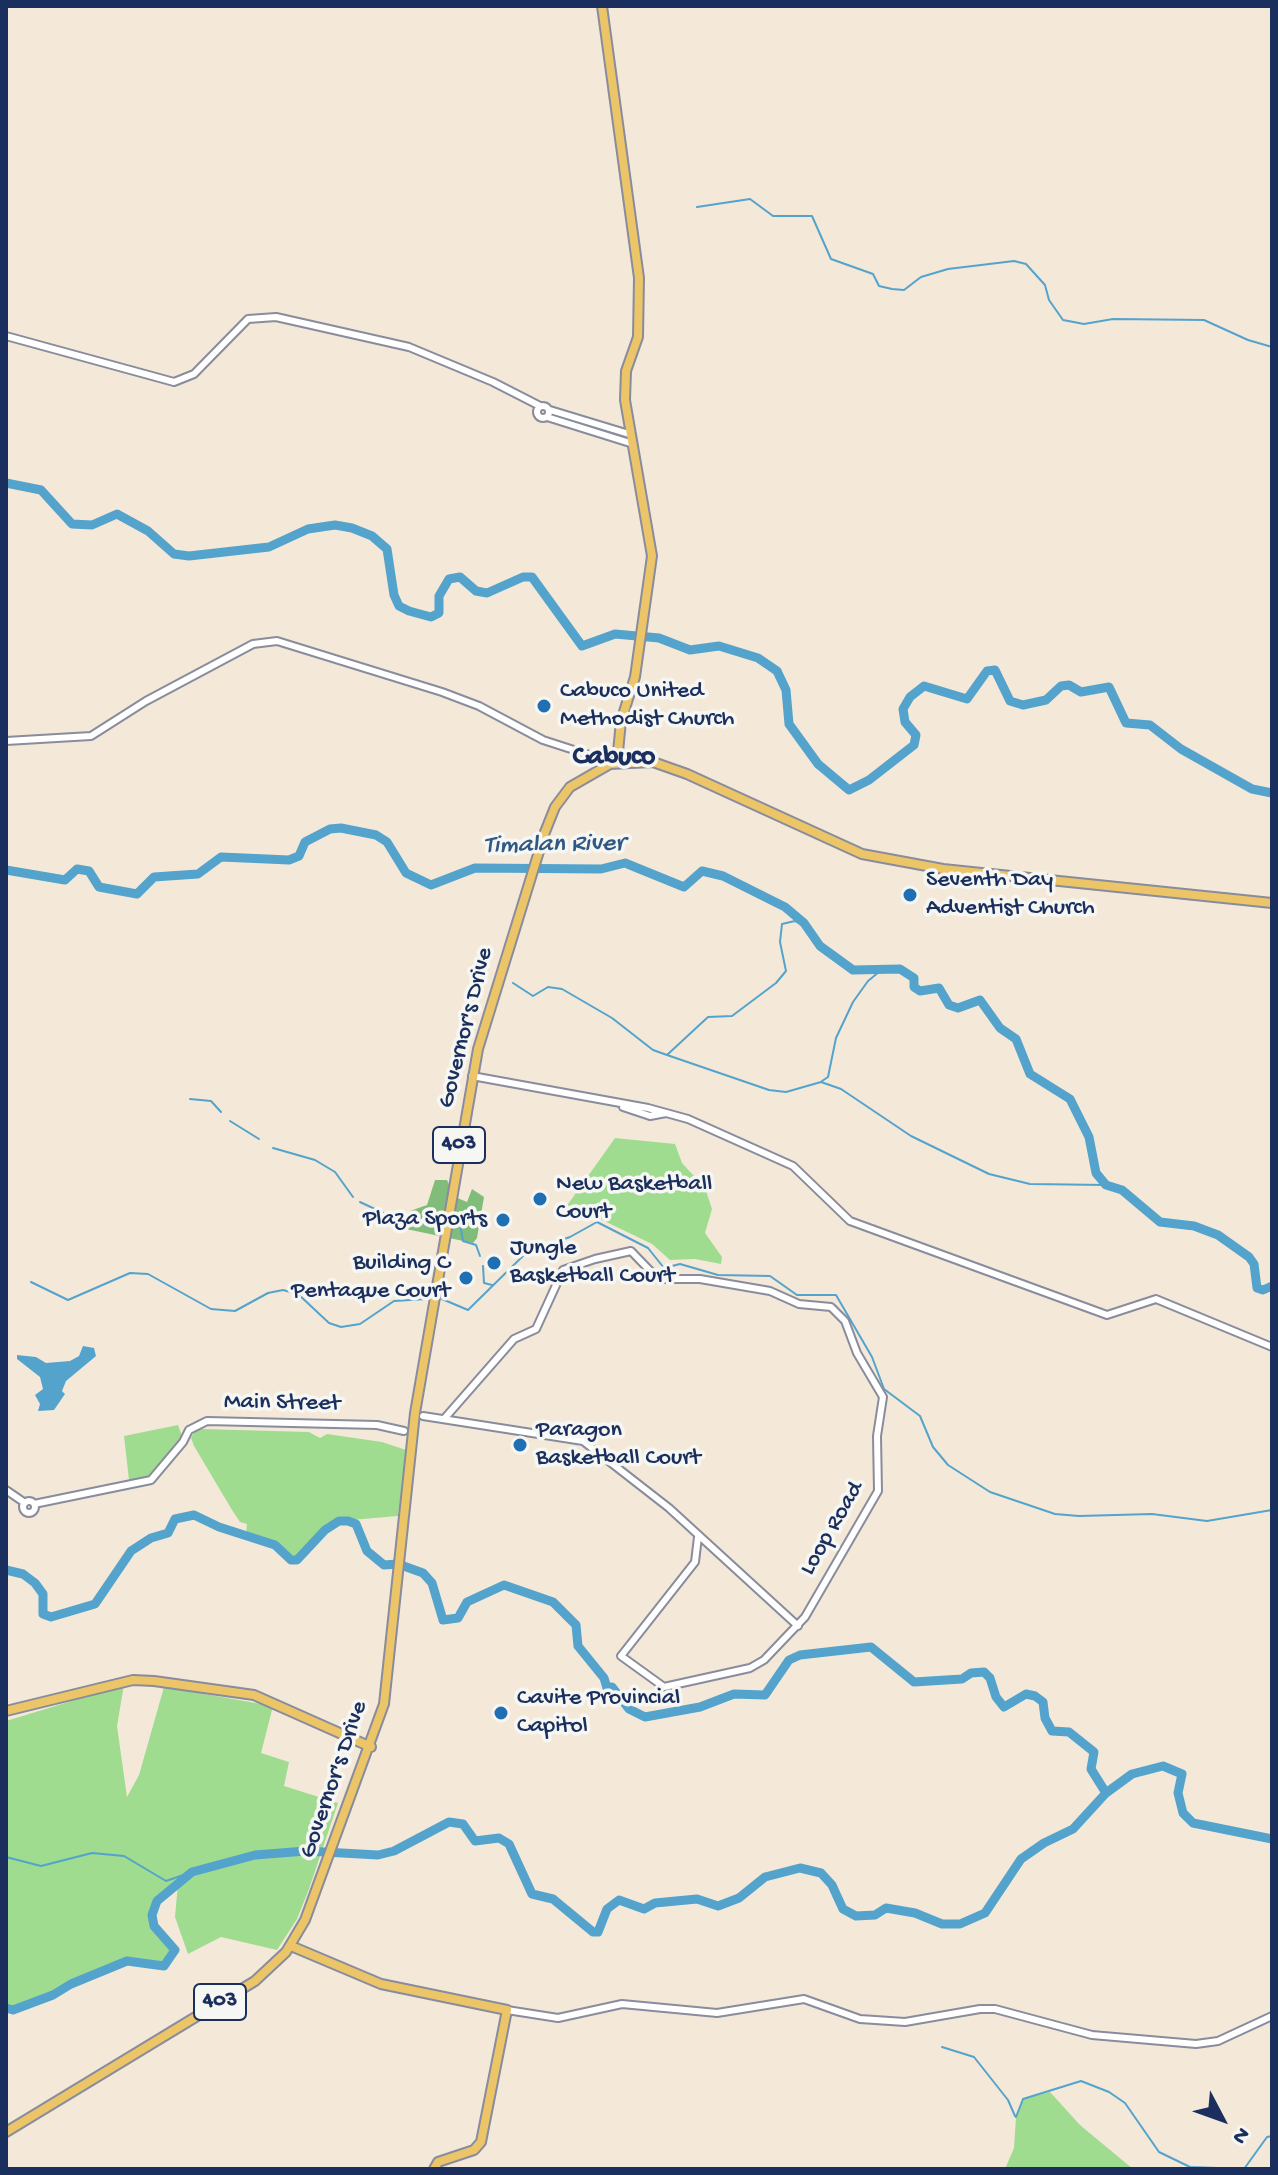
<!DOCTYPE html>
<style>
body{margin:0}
#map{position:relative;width:1278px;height:2175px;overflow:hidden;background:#f4e9d9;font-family:"Gochi Hand",sans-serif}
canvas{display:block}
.frame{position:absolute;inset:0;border:8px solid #1b2f5e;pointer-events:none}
.north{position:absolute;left:1182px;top:2079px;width:80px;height:80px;-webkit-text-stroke:6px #f6f6f2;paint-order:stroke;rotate:131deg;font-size:22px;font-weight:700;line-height:32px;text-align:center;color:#1b2f5e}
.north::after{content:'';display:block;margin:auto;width:28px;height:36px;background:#1b2f5e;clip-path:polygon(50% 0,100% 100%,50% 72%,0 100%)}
</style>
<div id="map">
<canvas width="1278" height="2175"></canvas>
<div class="frame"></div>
<div class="north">N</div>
</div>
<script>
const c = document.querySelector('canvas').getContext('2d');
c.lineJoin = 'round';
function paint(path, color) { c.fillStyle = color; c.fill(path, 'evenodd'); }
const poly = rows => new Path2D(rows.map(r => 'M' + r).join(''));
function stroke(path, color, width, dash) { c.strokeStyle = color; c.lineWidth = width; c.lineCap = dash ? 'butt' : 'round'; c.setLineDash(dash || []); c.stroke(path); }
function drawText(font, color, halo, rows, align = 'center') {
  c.font = font + ' "Gochi Hand",sans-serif'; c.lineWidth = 7; c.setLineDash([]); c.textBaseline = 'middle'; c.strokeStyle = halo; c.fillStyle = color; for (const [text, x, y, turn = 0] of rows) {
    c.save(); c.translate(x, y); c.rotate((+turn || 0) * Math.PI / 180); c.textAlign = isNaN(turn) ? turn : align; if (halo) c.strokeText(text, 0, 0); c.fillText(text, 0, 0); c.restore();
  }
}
const green = poly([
 [615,1138,675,1144,682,1163,705,1188,712,1209,705,1233,722,1257,721,1264,695,1259,670,1260,652,1244,598,1218,561,1214],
 [178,1425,182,1436,158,1469,149,1478,129,1480,124,1436],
 [202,1429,309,1432,320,1438,327,1434,382,1442,406,1450,398,1516,339,1521,325,1530,297,1560,291,1560,275,1545,246,1534,247,1524,240,1522,232,1510,194,1446,191,1438,195,1431],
 [124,1685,117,1726,127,1797,139,1775,164,1687,273,1706,261,1753,289,1762,284,1786,338,1803,309,1889,297,1919,277,1950,221,1937,188,1954,175,1917,178,1883,157,1901,152,1915,154,1926,175,1950,164,1966,127,1961,71,1984,52,1995,13,2010,6,2008,6,1721],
 [1050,2092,1080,2125,1133,2169,1005,2169,1014,2148,1016,2117,1023,2099]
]);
const forest = poly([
 [435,1180,447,1180,455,1197,467,1202,472,1189,484,1197,477,1238,473,1243,406,1229,402,1223,410,1211,427,1205]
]);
const water = poly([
 [83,1346,94,1348,96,1356,66,1381,62,1391,65,1394,54,1410,38,1411,40,1404,35,1395,43,1389,40,1377,17,1359,17,1355,36,1357,46,1363,70,1361,79,1356]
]);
const stream = poly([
 [697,207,750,199,773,216,812,216,831,259,873,274,879,286,892,289,904,290,921,277,948,269,1014,261,1026,264,1045,285,1049,300,1063,320,1084,324,1113,319,1204,320,1248,340,1272,347],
 [513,983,533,996,548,987,562,989,612,1018,653,1050,667,1055,708,1017,732,1016,776,983,786,971,780,942,782,924,795,921,806,926],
 [667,1055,769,1090,786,1092,821,1082,841,1089,911,1136,989,1174,1030,1184,1106,1185],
 [822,1081,828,1077,836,1038,853,1002,868,981,885,967],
 [190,1099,211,1101,221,1112],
 [230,1121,259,1139],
 [273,1148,315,1160,335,1172,353,1197],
 [360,1202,394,1218],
 [454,1220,460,1224,463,1241,476,1245,480,1256],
 [401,1222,438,1216],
 [483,1266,484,1283,492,1285],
 [31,1282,68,1300,130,1273,148,1274,211,1309,235,1311,268,1293,283,1290,298,1294,329,1323,341,1327,360,1324,394,1301,426,1299],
 [442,1299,468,1310,527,1252,570,1237,597,1222,648,1248,664,1268,680,1264,718,1275,770,1276,797,1295,836,1295,872,1357,884,1389,920,1416,933,1447,948,1465,990,1492,1055,1514,1079,1516,1152,1514,1207,1521,1272,1510],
 [6,1857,41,1866,92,1853,124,1856,166,1881,192,1872],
 [942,2047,974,2057,1008,2100,1015,2116],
 [1016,2117,1023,2099,1081,2081,1109,2092,1125,2103,1159,2152,1190,2167,1244,2169,1267,2137,1272,2136]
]);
const river = poly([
 [6,483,41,490,72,524,92,525,117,514,148,531,174,554,189,556,269,547,308,529,335,525,352,528,372,536,387,549,394,595,399,606,409,611,431,617,439,613,439,596,449,579,460,577,476,591,487,593,523,577,532,577,582,646,615,634,659,638,690,650,719,646,758,658,777,671,786,690,789,724,818,764,849,790,869,780,914,745,916,735,905,722,903,709,910,697,924,686,967,699,987,671,995,670,1010,701,1023,705,1046,700,1061,686,1069,685,1081,692,1109,687,1126,723,1150,725,1181,749,1252,789,1272,793],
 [6,870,65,880,77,869,89,871,99,887,137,894,154,877,198,874,221,857,289,860,299,856,305,842,330,829,341,828,376,835,387,842,406,873,431,885,475,868,601,869,625,863,684,887,702,871,723,876,785,907,804,923,820,946,853,970,900,969,914,978,914,987,920,991,939,988,949,1005,958,1008,980,1000,1000,1028,1016,1039,1030,1074,1070,1099,1089,1137,1096,1173,1106,1185,1122,1190,1160,1222,1194,1226,1218,1235,1249,1257,1254,1264,1257,1288,1263,1290,1272,1286],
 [6,1570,23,1574,35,1583,43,1594,43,1614,51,1617,95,1604,131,1551,151,1538,168,1533,175,1519,194,1515,219,1527,275,1545,291,1560,297,1560,325,1530,339,1521,348,1521,356,1524,367,1551,384,1565,398,1564,423,1573,432,1583,443,1620,458,1618,467,1602,504,1585,553,1602,576,1625,578,1646,604,1678,607,1688,612,1687,629,1709,645,1717,700,1707,734,1694,765,1695,789,1660,800,1655,871,1647,914,1682,962,1679,971,1673,984,1672,990,1678,996,1697,1004,1707,1026,1694,1035,1696,1043,1702,1045,1718,1052,1731,1069,1732,1094,1752,1091,1769,1106,1793],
 [6,2008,13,2010,53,1995,71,1984,127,1961,164,1966,175,1950,154,1926,152,1915,157,1901,192,1872,255,1855,306,1851,378,1855,394,1851,449,1822,463,1824,475,1841,499,1838,509,1844,532,1894,553,1899,593,1932,598,1932,607,1909,619,1900,644,1909,655,1903,697,1899,718,1906,739,1898,765,1877,800,1868,821,1873,832,1885,843,1909,856,1916,875,1915,886,1908,915,1913,942,1924,960,1924,985,1913,1021,1859,1044,1843,1073,1829,1106,1793,1132,1774,1163,1766,1182,1774,1178,1793,1183,1813,1193,1823,1272,1839]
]);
const minor = poly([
 [6,336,174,382,194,374,248,319,276,317,409,347,493,382,540,406],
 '537 412a6 6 0 1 1 12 0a6 6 0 1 1-12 0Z',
 [550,410,629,434],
 [547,417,630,443],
 [6,741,91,736,146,701,253,644,277,641,442,692,479,706,543,740,614,763],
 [472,1076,648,1108,688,1119,793,1166,850,1221,1107,1315,1156,1299,1272,1347],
 [623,1107,650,1116,666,1113],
 [423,1416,583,1441,669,1508,798,1626],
 [444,1419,514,1339,536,1329,563,1270,595,1259,631,1251,658,1279,700,1279,770,1291,799,1304,831,1307,845,1321,857,1353,883,1397,877,1436,878,1491,805,1617,764,1660,750,1668,664,1687,621,1656,695,1562,698,1537],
 [6,1490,25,1503],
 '23 1507a6 6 0 1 1 12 0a6 6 0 1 1-12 0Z',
 [34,1504,151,1480,183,1442,189,1430,207,1421,377,1425,404,1431],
 [507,2010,558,2018,622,2004,717,2013,804,1999,860,2019,905,2022,980,2009,995,2009,1092,2035,1196,2044,1218,2041,1272,2016]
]);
const major = poly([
 [602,6,639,278,638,337,626,371,625,400,652,556,635,677,621,721,617,762],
 [6,1711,133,1680,154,1681,254,1695,371,1747],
 [291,1946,381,1984,507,2010,481,2142,474,2150,438,2162,434,2169],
 [6,2132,255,1981,286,1952,305,1920,384,1704,415,1413,478,1049,545,832,555,807,570,787,610,764,653,762,687,774,862,854,943,869,1272,903]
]);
const markers = [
 [544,706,8,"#1f6fb2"],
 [910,895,8,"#1f6fb2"],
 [540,1199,8,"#1f6fb2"],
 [503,1220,8,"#1f6fb2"],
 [494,1263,8,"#1f6fb2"],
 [466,1278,8,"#1f6fb2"],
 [520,1445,8,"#1f6fb2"],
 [501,1713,8,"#1f6fb2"]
];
const shields = [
 [459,1145,52],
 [220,2002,52]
];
const shieldNames = [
 ["403",459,1145],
 ["403",220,2002]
];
const poiNames = [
 ["Cabuco United",560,692],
 ["Methodist Church",560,720],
 ["Seventh Day",926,881],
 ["Adventist Church",926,909],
 ["New Basketball",556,1185],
 ["Court",556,1213],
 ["Plaza Sports",487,1220,"right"],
 ["Jungle",510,1249],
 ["Basketball Court",510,1277],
 ["Building C",450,1264,"right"],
 ["Pentaque Court",450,1292,"right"],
 ["Paragon",536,1431],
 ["Basketball Court",536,1459],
 ["Cavite Provincial",517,1699],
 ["Capitol",517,1727]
];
const streetNames = [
 ["Governor's Drive",467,1028,-76],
 ["Main Street",282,1404,1],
 ["Loop Road",833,1529,-60],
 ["Governor's Drive",335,1780,-71]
];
const waterNames = [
 ["Timalan River",554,846,-1]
];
const quarterNames = [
 ["Cabuco",614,759]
];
paint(green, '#a0dc90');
paint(forest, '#80bc7a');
paint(water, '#53a3cd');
stroke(stream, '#53a3cd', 2);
stroke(river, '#53a3cd', 9);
stroke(minor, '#888c9c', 10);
stroke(major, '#888c9c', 12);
stroke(minor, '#fff', 6);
stroke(major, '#edc569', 8);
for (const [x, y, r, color] of markers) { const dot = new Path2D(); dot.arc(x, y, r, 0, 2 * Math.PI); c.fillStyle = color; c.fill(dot); stroke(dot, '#f6f6f2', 3); }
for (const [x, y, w] of shields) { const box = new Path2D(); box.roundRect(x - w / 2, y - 18, w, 36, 6); c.fillStyle = '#f6f6f2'; c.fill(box); stroke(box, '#1b2f5e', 2); }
drawText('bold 22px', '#1b2f5e', null, shieldNames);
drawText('24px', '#1b2f5e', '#f6f6f2', poiNames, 'left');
drawText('24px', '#1b2f5e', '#f6f6f2', streetNames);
drawText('italic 26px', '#2f5885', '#f6f6f2', waterNames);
drawText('bold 28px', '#1b2f5e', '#f6f6f2', quarterNames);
</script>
